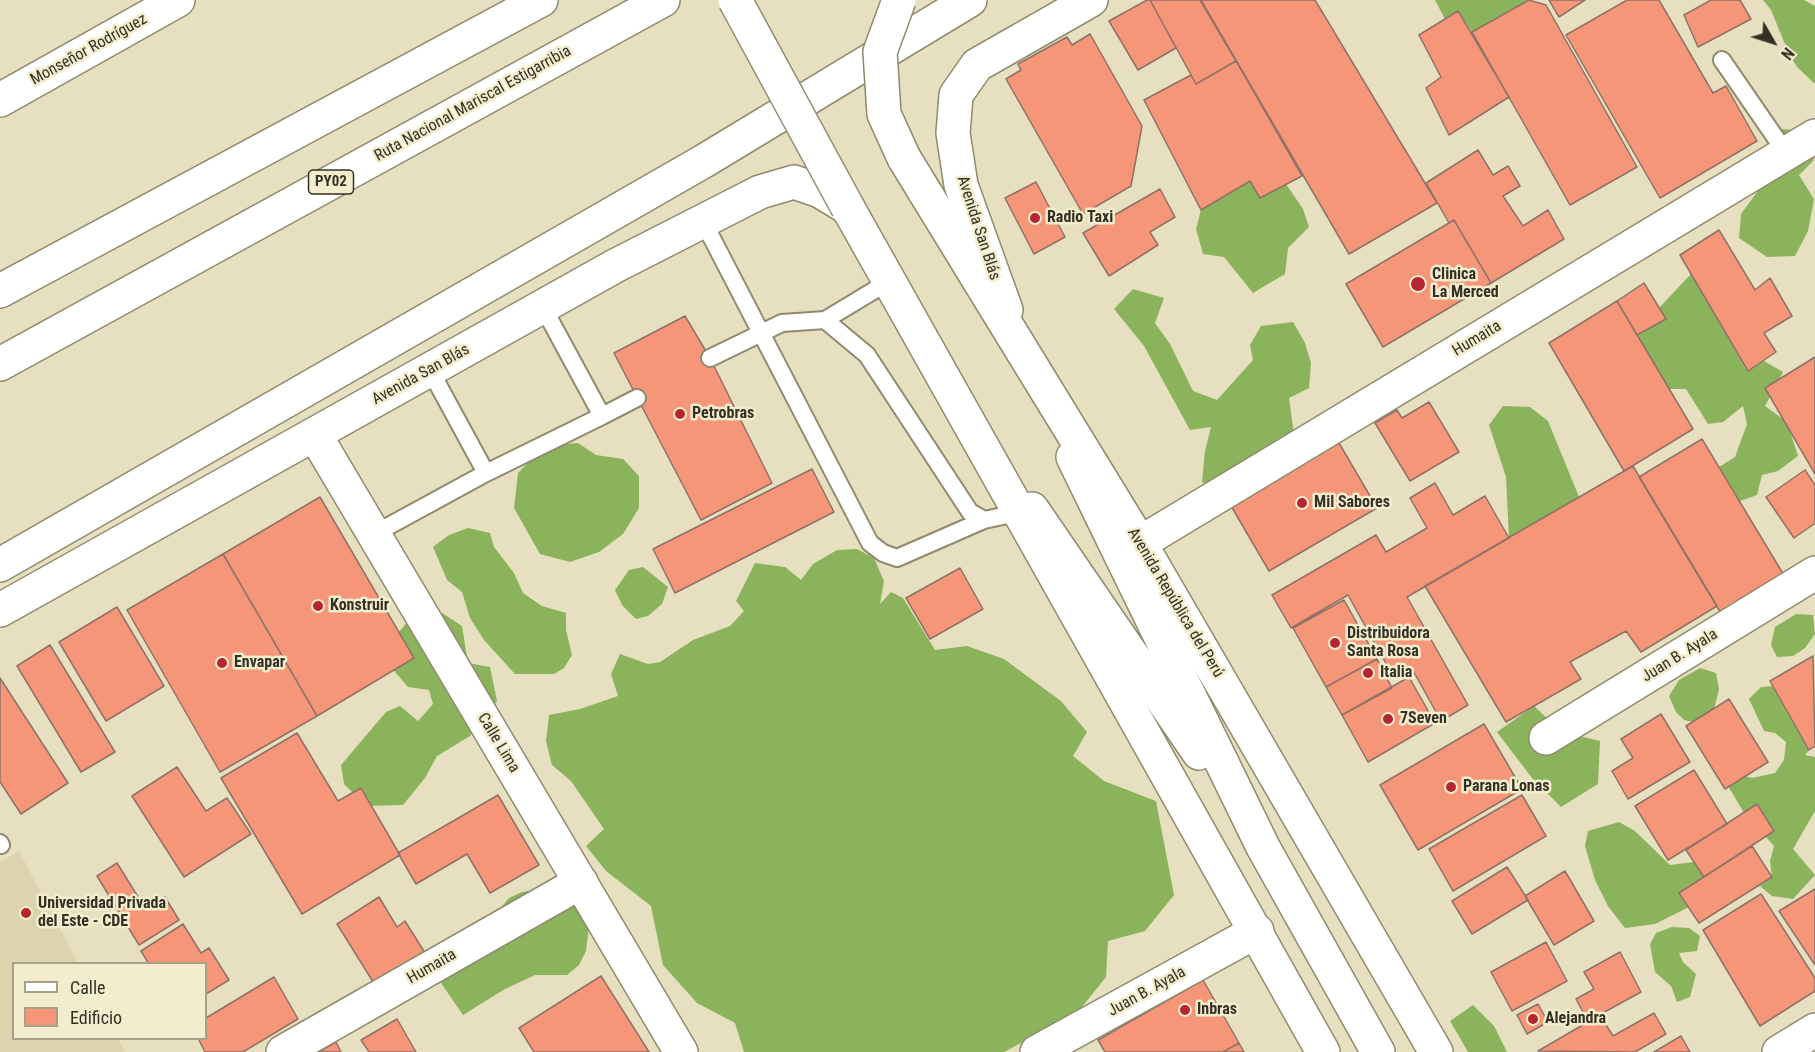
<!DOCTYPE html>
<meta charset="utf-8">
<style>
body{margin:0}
#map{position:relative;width:1815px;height:1052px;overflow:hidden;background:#e6e0c0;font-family:"Roboto Condensed",sans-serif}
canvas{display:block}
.legend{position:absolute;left:12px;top:962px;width:195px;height:78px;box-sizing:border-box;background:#f3edcd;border:2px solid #a6a289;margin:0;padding:8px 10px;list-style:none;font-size:18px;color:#333124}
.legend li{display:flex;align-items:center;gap:12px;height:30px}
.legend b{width:30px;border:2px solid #a6a289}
.north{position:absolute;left:1743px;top:12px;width:60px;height:60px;-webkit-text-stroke:4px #f3edcd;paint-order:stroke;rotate:129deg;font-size:16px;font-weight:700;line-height:24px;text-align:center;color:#333124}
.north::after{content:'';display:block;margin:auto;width:21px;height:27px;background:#333124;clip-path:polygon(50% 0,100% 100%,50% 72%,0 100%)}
</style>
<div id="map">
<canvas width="1815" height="1052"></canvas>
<ul class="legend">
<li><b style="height:8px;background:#fff"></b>Calle</li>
<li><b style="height:16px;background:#f69679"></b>Edificio</li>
</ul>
<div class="north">N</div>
</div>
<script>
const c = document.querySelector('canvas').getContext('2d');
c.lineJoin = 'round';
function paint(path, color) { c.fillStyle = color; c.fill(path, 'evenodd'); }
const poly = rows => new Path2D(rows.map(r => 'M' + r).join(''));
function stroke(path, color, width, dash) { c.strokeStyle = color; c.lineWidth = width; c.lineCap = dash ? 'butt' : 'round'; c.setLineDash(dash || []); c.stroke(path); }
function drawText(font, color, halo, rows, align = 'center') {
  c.font = font + ' "Roboto Condensed",sans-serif'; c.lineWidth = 5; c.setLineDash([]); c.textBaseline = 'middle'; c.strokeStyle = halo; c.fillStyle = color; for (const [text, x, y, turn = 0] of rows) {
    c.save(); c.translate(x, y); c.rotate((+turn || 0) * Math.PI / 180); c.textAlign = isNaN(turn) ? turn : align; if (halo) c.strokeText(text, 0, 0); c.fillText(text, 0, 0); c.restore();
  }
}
const built = poly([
 [19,851,78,963,14,964,14,1038,118,1039,125,1052,0,1052,0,862]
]);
const forest = poly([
 [1435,0,1529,0,1472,32,1458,11,1445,19],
 [1763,0,1804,0,1815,6,1815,84,1797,67,1789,54,1771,10],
 [1781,129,1807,131,1814,160,1799,175,1814,199,1808,231,1795,256,1767,257,1739,238,1741,214,1763,184,1757,156],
 [1250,181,1286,184,1303,209,1309,227,1288,248,1285,274,1253,293,1224,257,1203,254,1196,229,1201,210],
 [1691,274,1747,371,1764,361,1783,372,1765,406,1787,422,1798,456,1778,471,1762,475,1757,495,1740,501,1719,467,1735,457,1747,424,1743,406,1723,422,1708,424,1686,389,1669,389,1637,335,1666,319,1659,308],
 [1133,289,1164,298,1155,323,1170,344,1193,391,1217,400,1253,360,1250,345,1261,326,1293,322,1305,343,1311,363,1309,388,1289,398,1296,449,1225,491,1202,482,1205,451,1211,427,1190,430,1144,346,1114,309],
 [1503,406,1530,407,1548,421,1579,497,1509,538,1506,477,1489,425],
 [578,443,596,455,623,459,639,476,639,508,623,534,599,552,570,562,540,554,514,508,518,473,544,446],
 [468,528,490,533,494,547,514,573,523,593,542,606,566,613,566,630,572,655,564,668,554,674,515,674,484,640,470,618,462,592,447,580,433,547,449,535],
 [857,549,874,558,884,581,880,604,891,592,903,598,935,650,967,646,1004,659,1061,701,1087,732,1073,756,1104,781,1156,801,1174,895,1145,931,1108,941,1106,977,1078,1012,1004,1052,744,1052,735,1023,697,1003,663,965,651,906,606,871,586,846,604,829,571,781,552,765,546,741,549,715,580,709,618,696,611,674,620,654,648,664,660,662,693,640,730,626,744,611,736,601,755,563,785,567,801,580,813,564,837,550],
 [643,567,668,587,662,604,648,616,636,619,622,605,615,590,629,570],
 [442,613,462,626,468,663,490,667,497,701,470,736,437,756,425,778,403,805,366,806,344,784,341,765,386,712,400,706,418,721,433,704,429,690,408,687,389,665,394,638,409,620],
 [1796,614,1813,615,1815,634,1805,648,1793,656,1777,657,1771,645,1775,627],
 [1700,668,1716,673,1719,689,1714,709,1693,722,1684,720,1676,712,1669,696,1679,680],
 [1773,686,1809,750,1805,755,1815,757,1815,811,1793,849,1815,875,1793,899,1772,896,1760,886,1772,877,1770,861,1774,846,1766,837,1774,830,1757,804,1744,813,1728,786,1745,776,1752,778,1775,773,1784,760,1786,742,1775,733,1764,731,1749,699,1761,687],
 [1534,706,1551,722,1571,734,1600,741,1598,784,1561,807,1532,778,1497,732],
 [1619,822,1635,831,1670,865,1694,862,1704,877,1680,893,1689,907,1655,924,1625,928,1608,906,1595,880,1585,846,1588,831],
 [552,887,590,917,586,951,579,965,567,975,535,975,505,989,463,1015,441,983,448,971,509,898,522,892],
 [1672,927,1689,928,1700,936,1697,951,1679,953,1683,962,1696,974,1690,997,1677,1002,1671,986,1655,972,1650,944,1656,933],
 [1473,1005,1494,1026,1507,1052,1468,1052,1450,1021]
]);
const building = poly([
 [1147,0,1150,0,1176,48,1138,70,1109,21,1147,0],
 [1150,0,1200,0,1236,61,1196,84,1150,0],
 [1201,0,1315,0,1437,203,1349,254,1201,0],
 [1529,0,1546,5,1637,167,1570,205,1472,32,1529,0],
 [1549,0,1585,0,1559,17,1549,0],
 [1627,0,1659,0,1713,93,1726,86,1757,141,1660,198,1566,35,1627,0],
 [1711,0,1740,0,1751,19,1698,47,1684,15,1711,0],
 [1458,11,1509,97,1449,135,1426,88,1441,77,1419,35,1458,11],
 [1090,34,1142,126,1131,186,1083,214,1006,79,1021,70,1018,64,1067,37,1072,45,1090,34],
 [1236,61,1302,176,1260,198,1250,181,1201,210,1144,100,1191,75,1196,84,1236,61],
 [1478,150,1493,175,1508,166,1520,186,1503,196,1523,226,1548,210,1564,239,1491,283,1454,220,1449,223,1426,183,1478,150],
 [1036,182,1065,237,1034,254,1005,198,1036,182],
 [1160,189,1175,217,1150,232,1158,245,1109,276,1083,233,1160,189],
 [1454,220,1491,283,1383,347,1346,284,1454,220],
 [1719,230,1755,290,1770,278,1792,316,1764,333,1776,352,1748,371,1680,255,1719,230],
 [1644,283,1666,319,1637,335,1617,301,1644,283],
 [1617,301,1693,429,1624,471,1549,343,1617,301],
 [685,316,710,358,772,483,701,520,614,353,685,316],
 [1815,357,1815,474,1765,388,1815,357],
 [1429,402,1459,452,1410,481,1375,423,1397,410,1402,418,1429,402],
 [1335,436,1377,508,1269,571,1227,499,1335,436],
 [1702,439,1785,577,1722,615,1639,477,1702,439],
 [1633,466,1717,606,1641,652,1626,631,1570,662,1581,679,1506,722,1425,586,1633,466],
 [812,469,834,512,675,593,653,549,812,469],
 [1805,470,1815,485,1815,523,1794,538,1766,497,1805,470],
 [1435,483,1453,515,1485,496,1509,538,1407,597,1468,705,1441,721,1411,667,1394,678,1348,595,1291,628,1272,595,1376,535,1386,552,1427,528,1410,498,1435,483],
 [320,497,414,658,317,716,223,554,320,497],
 [223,554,317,716,220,772,127,610,223,554],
 [960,568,983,609,930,639,906,598,960,568],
 [1344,600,1377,659,1326,687,1293,628,1344,600],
 [117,607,164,686,106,721,59,642,117,607],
 [50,645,115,752,81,772,17,666,50,645],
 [1813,656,1815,746,1809,750,1770,681,1813,656],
 [1377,659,1392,688,1342,715,1326,687,1377,659],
 [1409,677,1435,723,1368,762,1342,715,1409,677],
 [0,678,68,783,21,814,0,782,0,678],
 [1729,699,1768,762,1725,789,1686,726,1729,699],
 [1661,714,1690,762,1628,799,1612,771,1633,758,1621,739,1661,714],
 [1484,724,1522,789,1418,850,1380,785,1484,724],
 [297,733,338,801,361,788,400,855,302,914,221,778,297,733],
 [177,767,206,811,227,798,251,834,184,877,132,796,177,767],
 [1694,770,1727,824,1668,860,1635,806,1694,770],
 [498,795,539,865,490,893,467,854,416,884,398,853,498,795],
 [1522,795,1546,836,1453,891,1429,849,1522,795],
 [1757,804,1774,831,1704,877,1686,850,1757,804],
 [1752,846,1772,877,1699,923,1679,893,1752,846],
 [117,863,145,908,165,897,179,920,139,945,97,876,117,863],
 [1507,867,1528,900,1472,934,1452,901,1507,867],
 [1565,871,1594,921,1554,945,1525,896,1565,871],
 [1815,889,1815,965,1779,911,1815,889],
 [1761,894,1815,978,1815,991,1760,1026,1703,930,1761,894],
 [379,897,397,927,405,921,425,953,375,985,337,924,379,897],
 [183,924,201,953,209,948,229,980,206,994,206,964,149,964,141,951,183,924],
 [1546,942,1567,981,1512,1011,1491,972,1546,942],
 [1620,952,1641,992,1588,1021,1576,999,1594,989,1584,972,1620,952],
 [601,976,649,1052,534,1052,519,1028,601,976],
 [274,977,298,1019,243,1052,205,1052,198,1038,206,1038,206,1018,274,977],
 [1203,980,1239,1043,1223,1052,1105,1052,1098,1040,1203,980],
 [1538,1004,1548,1022,1527,1034,1517,1015,1538,1004],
 [1654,1013,1666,1034,1635,1052,1538,1051,1600,1015,1613,1036,1654,1013],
 [397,1019,416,1052,369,1052,361,1040,397,1019],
 [1681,1036,1690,1052,1654,1052,1681,1036],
 [336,1042,341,1052,319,1052,336,1042],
 [1239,1043,1244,1052,1223,1052,1239,1043]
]);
const lane = poly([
 [1722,60,1786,153],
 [703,221,870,543,883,553,897,558,984,520],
 [543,307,602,416,637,398],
 [825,320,888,282],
 [710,358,782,323,825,320,867,355,970,512,984,520,1017,513],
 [430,370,486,473,602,416],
 [374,534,486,473],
 [0,843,1,845]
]);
const street = poly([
 [315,435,681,1052],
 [1140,543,1815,136],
 [1546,738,1815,573],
 [283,1052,581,882],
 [1037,1052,1257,931],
 [1779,1052,1815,1030]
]);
const secondary = poly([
 [0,100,178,0],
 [1006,310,961,185,953,133,956,95,977,65,1091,0],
 [1073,457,1263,847,1378,1052],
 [1032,509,1199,753],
 [0,565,704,161,970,0],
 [0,610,615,266,760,192,794,182,820,191,848,208]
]);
const highway = poly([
 [904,158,1140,543,1436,1052],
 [848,208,1323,1052],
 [0,291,541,0],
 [0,364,663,0]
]);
const highwayBridge = poly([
 [735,0,848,208],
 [899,0,880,52,884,114,904,158]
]);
const markers = [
 [1035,218,6,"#b62530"],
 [1418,284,8,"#b62530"],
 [680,414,6,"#b62530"],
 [1302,503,6,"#b62530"],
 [318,606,6,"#b62530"],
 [1335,643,6,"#b62530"],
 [222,663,6,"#b62530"],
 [1368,673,6,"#b62530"],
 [1388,719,6,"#b62530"],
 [1451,787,6,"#b62530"],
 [26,913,6,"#b62530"],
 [1185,1010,6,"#b62530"],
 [1533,1019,6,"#b62530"]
];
const shields = [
 [331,182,45]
];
const shieldNames = [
 ["PY02",331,182]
];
const streetNames = [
 ["Monseñor Rodríguez",89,50,-29],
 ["Ruta Nacional Mariscal Estigarribia",473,104,-29],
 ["Avenida San Blás",978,228,72],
 ["Humaita",1477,339,-31],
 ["Avenida San Blás",421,375,-29],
 ["Avenida República del Perú",1175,603,59],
 ["Juan B. Ayala",1680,656,-32],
 ["Calle Lima",498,743,59],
 ["Humaita",432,967,-30],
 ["Juan B. Ayala",1147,992,-29]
];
const poiNames = [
 ["Radio Taxi",1047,218],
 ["Clinica",1432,275],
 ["La Merced",1432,293],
 ["Petrobras",692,414],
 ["Mil Sabores",1314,503],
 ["Konstruir",330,606],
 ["Distribuidora",1347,634],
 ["Santa Rosa",1347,652],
 ["Envapar",234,663],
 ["Italia",1380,673],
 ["7Seven",1400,719],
 ["Parana Lonas",1463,787],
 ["Universidad Privada",38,904],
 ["del Este - CDE",38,922],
 ["Inbras",1197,1010],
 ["Alejandra",1545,1019]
];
paint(built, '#dcd4ae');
paint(forest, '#8ab35c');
paint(building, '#f69679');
stroke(building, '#907167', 1.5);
stroke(lane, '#908b6e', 20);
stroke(street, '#908b6e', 36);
stroke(secondary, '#908b6e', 36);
stroke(highway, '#908b6e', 36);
stroke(lane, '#fff', 16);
stroke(street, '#fff', 33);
stroke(secondary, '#fff', 33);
stroke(highway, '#fff', 33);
stroke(highwayBridge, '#908b6e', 36, []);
stroke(highwayBridge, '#fff', 33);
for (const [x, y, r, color] of markers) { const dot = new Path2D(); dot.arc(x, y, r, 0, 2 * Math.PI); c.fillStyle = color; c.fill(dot); stroke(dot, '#f3edcd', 2); }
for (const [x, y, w] of shields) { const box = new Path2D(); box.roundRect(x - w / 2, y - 12, w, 24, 4.5); c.fillStyle = '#f3edcd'; c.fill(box); stroke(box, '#333124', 1.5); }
drawText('bold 15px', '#333124', null, shieldNames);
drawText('16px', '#333124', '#f3edcd', streetNames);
drawText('bold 16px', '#333124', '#f3edcd', poiNames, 'left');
</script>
